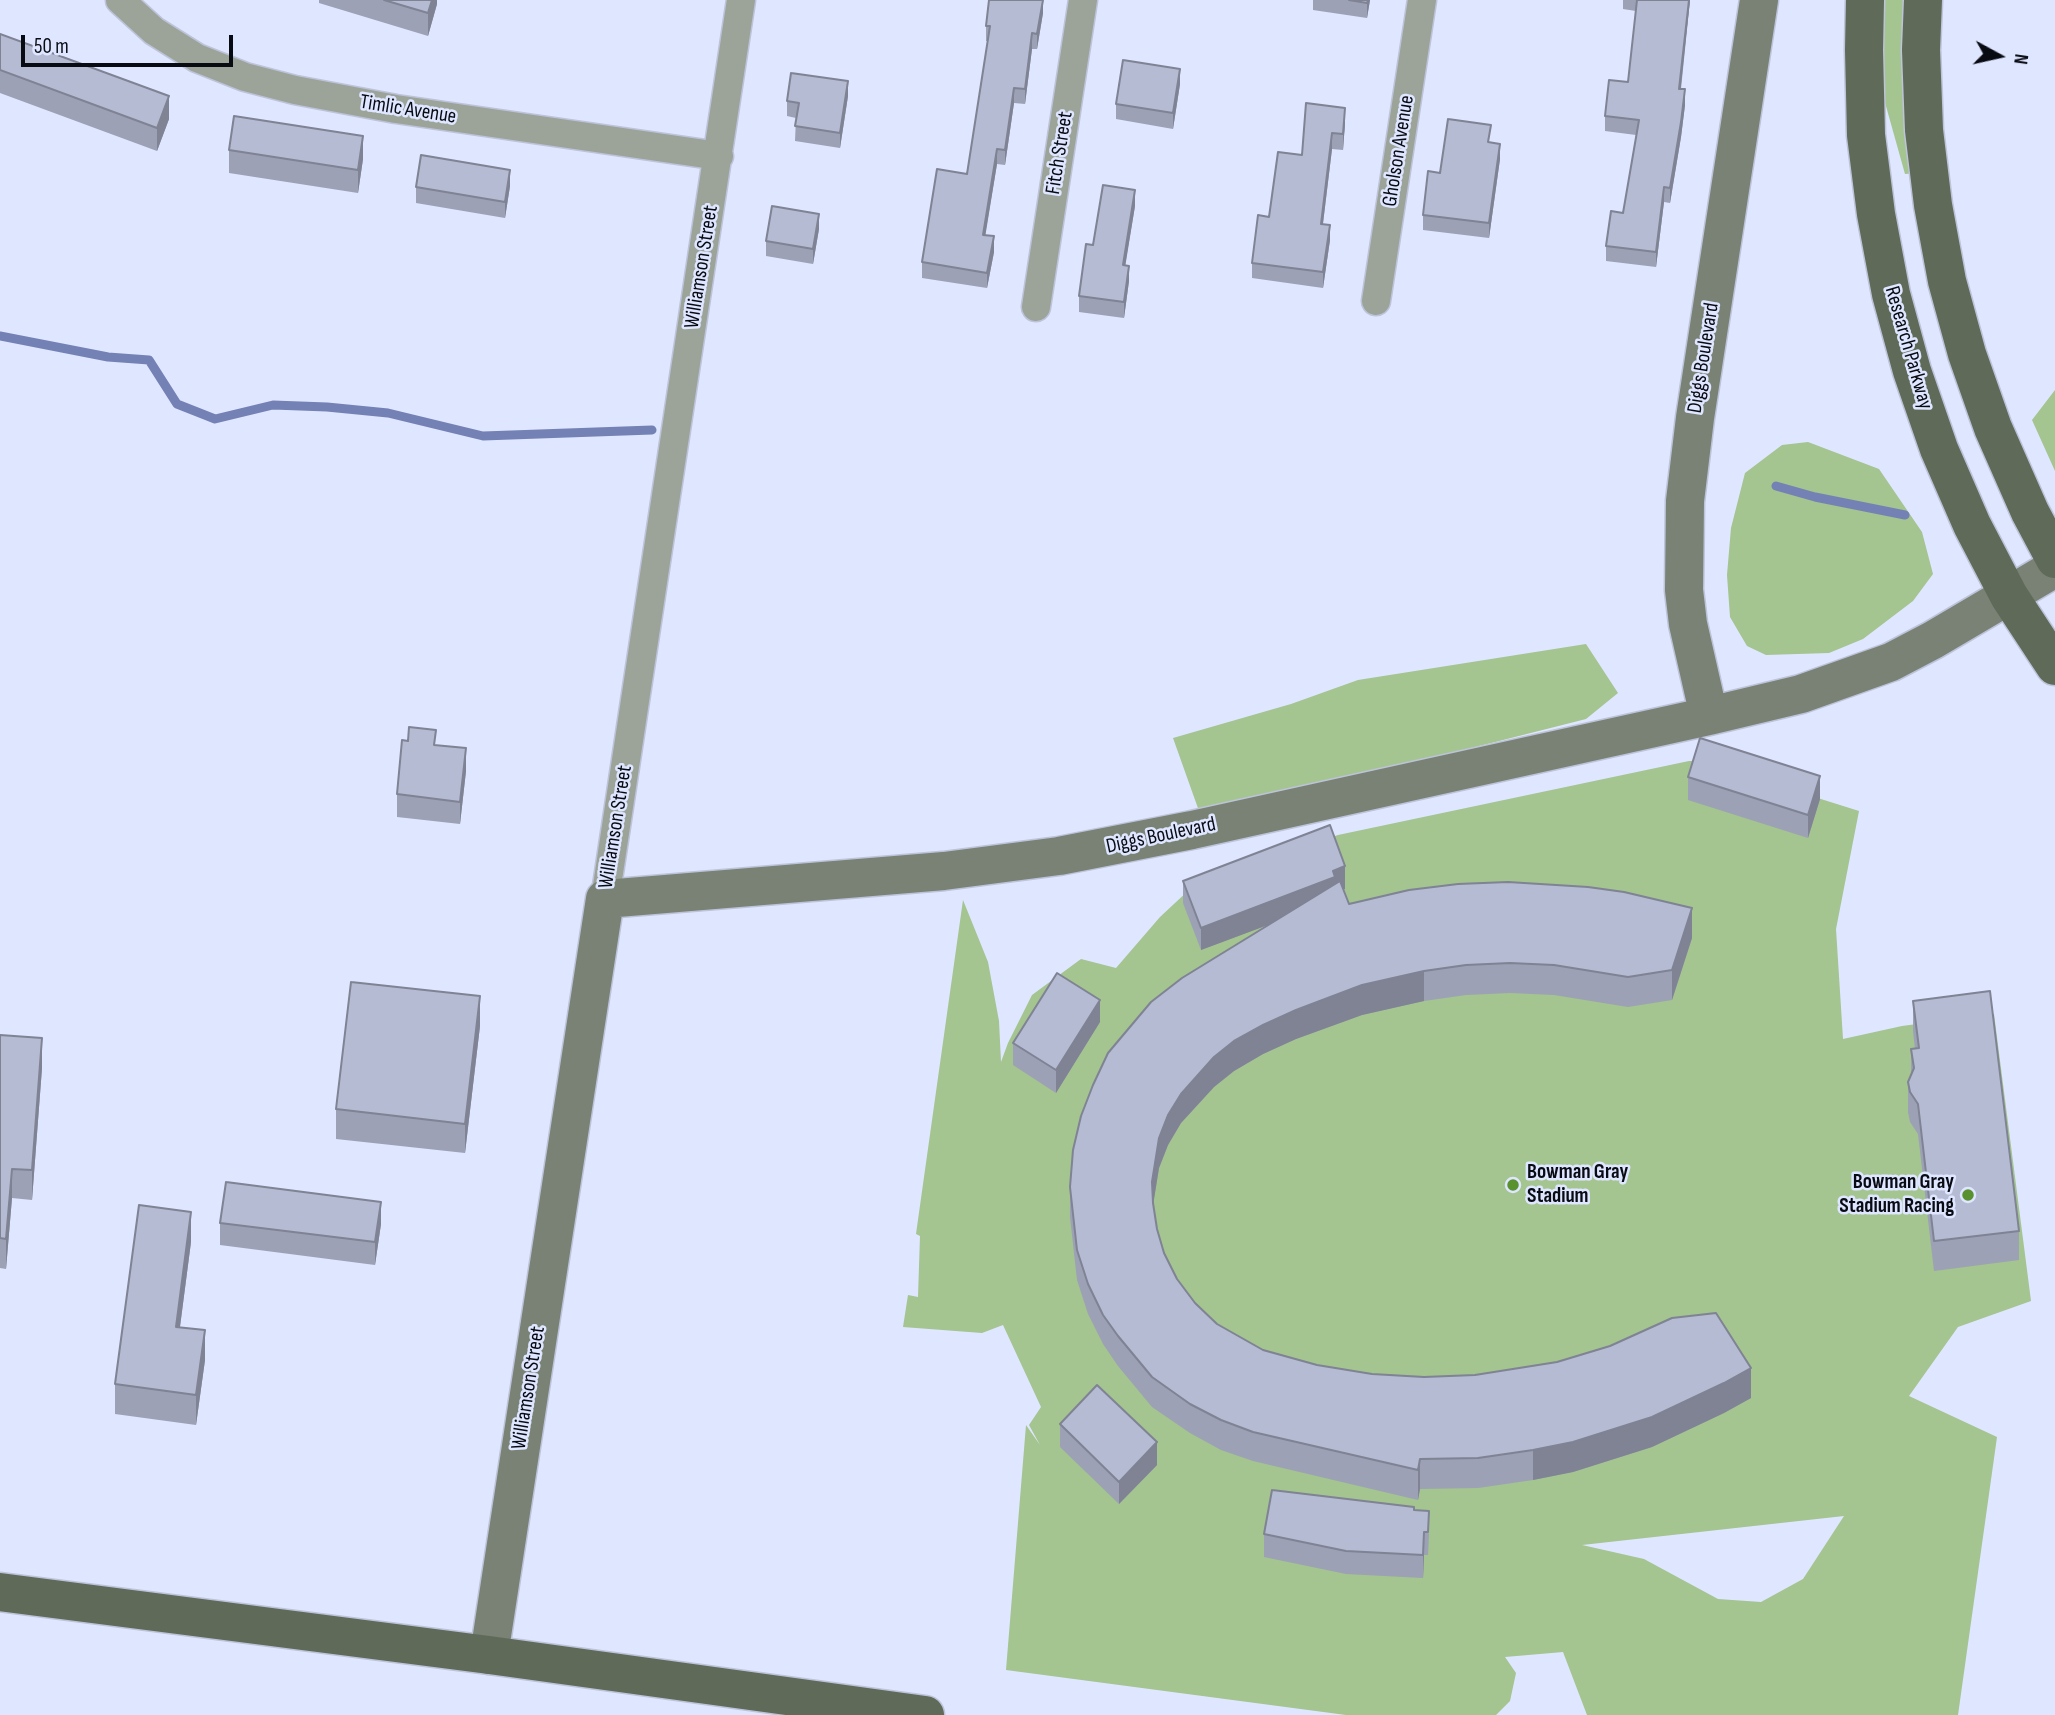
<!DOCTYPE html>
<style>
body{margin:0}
#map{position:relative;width:2055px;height:1715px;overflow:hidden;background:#dfe6ff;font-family:"Sofia Sans Condensed",sans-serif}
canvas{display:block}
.north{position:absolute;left:1964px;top:21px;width:70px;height:70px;-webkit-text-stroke:5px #dfe6ff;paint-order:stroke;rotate:98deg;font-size:19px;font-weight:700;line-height:28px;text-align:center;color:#090b13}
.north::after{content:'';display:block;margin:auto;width:24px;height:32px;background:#090b13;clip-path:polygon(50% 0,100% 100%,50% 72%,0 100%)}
.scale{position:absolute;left:21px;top:35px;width:212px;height:32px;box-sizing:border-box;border:4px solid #090b13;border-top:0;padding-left:9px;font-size:21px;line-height:24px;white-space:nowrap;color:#090b13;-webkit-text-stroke:5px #dfe6ff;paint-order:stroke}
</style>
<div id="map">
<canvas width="2055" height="1715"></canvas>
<div class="north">N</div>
<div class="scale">50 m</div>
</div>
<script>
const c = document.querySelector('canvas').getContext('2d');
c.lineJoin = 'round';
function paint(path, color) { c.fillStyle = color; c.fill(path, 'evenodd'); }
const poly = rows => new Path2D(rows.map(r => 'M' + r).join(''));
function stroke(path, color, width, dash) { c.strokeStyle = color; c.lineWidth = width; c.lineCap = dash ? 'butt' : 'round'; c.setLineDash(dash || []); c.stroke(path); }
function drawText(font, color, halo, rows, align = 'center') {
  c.font = font + ' "Sofia Sans Condensed",sans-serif'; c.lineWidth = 5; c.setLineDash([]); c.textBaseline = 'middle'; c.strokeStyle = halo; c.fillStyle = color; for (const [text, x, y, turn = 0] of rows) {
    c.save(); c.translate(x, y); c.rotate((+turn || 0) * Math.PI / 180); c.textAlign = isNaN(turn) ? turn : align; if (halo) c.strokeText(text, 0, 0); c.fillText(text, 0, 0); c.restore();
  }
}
const green = poly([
 [1884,0,1910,0,1917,173,1905,174,1884,99],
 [2055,390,2055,471,2032,420],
 [1808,442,1879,469,1922,532,1933,574,1913,601,1863,639,1829,653,1766,655,1747,646,1730,617,1727,575,1731,528,1745,473,1782,445],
 [1586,644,1618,693,1586,719,1432,758,1199,811,1173,738,1291,704,1358,680],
 [1689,761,1700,761,1859,811,1836,929,1843,1039,1902,1026,1994,1014,2031,1301,1958,1327,1909,1396,1997,1437,1958,1715,1587,1715,1563,1652,1505,1657,1516,1673,1510,1701,1496,1715,1346,1715,1006,1670,1026,1425,1040,1445,1029,1425,1041,1407,1003,1325,982,1333,903,1327,908,1295,918,1297,920,1236,916,1234,963,900,988,962,999,1021,1001,1062,1008,1043,1032,995,1081,959,1116,968,1160,917,1190,889,1241,867,1338,835],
 [1844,1516,1803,1579,1761,1602,1718,1599,1644,1559,1582,1545]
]);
const stream = poly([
 [0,336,108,357,149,360,177,404,215,419,273,405,327,407,388,413,483,436,652,430],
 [1776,486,1815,497,1905,515]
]);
const street = poly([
 [120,0,154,31,197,58,245,77,295,90,396,109,719,156],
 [1376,301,1422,0],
 [1036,307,1083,0],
 [605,899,741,0]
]);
const secondary = poly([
 [1709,716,1688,624,1684,590,1685,501,1695,418,1759,0],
 [489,1655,605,899,944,871,1059,856,1192,830,1709,716,1801,694,1891,662,1933,640,2055,568]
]);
const primary = poly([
 [1865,0,1864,50,1866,135,1876,214,1891,294,1912,371,1939,449,1972,525,2009,596,2055,666],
 [1923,0,1921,50,1924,130,1933,205,1947,281,1967,354,1993,428,2030,512,2055,559],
 [0,1592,489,1655,925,1715]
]);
const wall = poly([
 [319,0,437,0,437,4,428,36,319,3],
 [1313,0,1370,0,1367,18,1313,10],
 [1623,0,1690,0,1681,89,1685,105,1681,137,1670,203,1664,202,1656,267,1606,261,1606,246,1623,213,1636,135,1605,131,1605,116,1628,82,1636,11,1623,9],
 [1043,13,1037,49,1032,49,1025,104,1014,103,1005,165,997,164,985,235,994,252,987,288,922,278,922,262,967,174,988,41,986,41,986,26],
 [0,34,169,119,157,151,0,93],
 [1180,84,1173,129,1116,119,1116,104],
 [848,96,840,148,795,141,796,118,787,116,787,101],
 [1345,123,1343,150,1332,149,1323,224,1330,240,1323,288,1252,278,1252,263,1269,217,1302,155],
 [1490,143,1500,159,1489,238,1423,230,1423,215,1440,173],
 [229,150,363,159,358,193,229,173],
 [510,186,505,218,416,203,416,187],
 [1135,206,1125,265,1129,281,1124,318,1079,312,1079,296,1093,245],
 [819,229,813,264,766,256,766,241],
 [436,745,466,771,460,824,397,817,397,794],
 [1688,777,1820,799,1808,838,1688,800],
 [1183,881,1345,889,1343,889,1349,904,1692,938,1672,1000,1628,1007,1554,995,1510,993,1466,995,1424,1001,1362,1015,1296,1039,1263,1054,1234,1071,1214,1087,1181,1123,1168,1145,1159,1168,1153,1204,1157,1229,1164,1253,1177,1279,1195,1303,1217,1324,1263,1350,1317,1365,1372,1374,1751,1398,1724,1413,1652,1447,1573,1472,1533,1480,1478,1488,1420,1489,1418,1500,1253,1461,1221,1450,1190,1433,1152,1407,1118,1366,1103,1344,1088,1314,1077,1280,1070,1217,1070,1187,1270,924,1201,950,1183,903],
 [1913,1001,2019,1231,2019,1260,1934,1271,1918,1134,1910,1122,1908,1112,1908,1082,1911,1073,1911,1049,1915,1049,1913,1031],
 [1100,1022,1056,1093,1013,1065,1013,1043],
 [480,1026,465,1153,336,1139,336,1109],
 [0,1035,42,1068,32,1200,12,1198,6,1269,0,1268],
 [220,1223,381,1224,375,1265,220,1245],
 [191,1242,180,1327,205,1360,196,1425,115,1414,115,1384],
 [1060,1424,1157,1465,1119,1504,1060,1447],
 [1414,1510,1429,1534,1428,1555,1424,1555,1423,1578,1346,1574,1264,1557,1264,1534]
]);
const shadedWall = poly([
 [432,0,437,0,437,4,428,36,428,13],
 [1043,0,1043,13,1037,49,1037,34],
 [1368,0,1370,0,1367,18,1367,3],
 [1689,0,1690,0,1679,104,1679,89],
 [1032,33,1032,49,1025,104,1025,89],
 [1180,69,1180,84,1173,129,1173,113],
 [848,81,848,96,840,148,840,133],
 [1014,88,1014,103,1005,165,1005,150],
 [1685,89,1685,105,1681,137,1670,203,1670,188],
 [169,96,169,119,157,151,157,128],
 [1345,108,1345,123,1343,150,1343,134],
 [1332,133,1332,149,1321,239,1321,224],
 [363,136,363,159,358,193,358,170],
 [1500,144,1500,159,1489,238,1489,223],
 [997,149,997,164,983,250,983,235],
 [510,170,510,186,505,218,505,202],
 [1664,187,1664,202,1656,267,1656,252],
 [1135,190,1135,206,1123,280,1123,265],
 [819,214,819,229,813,264,813,249],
 [1330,225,1330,240,1323,288,1323,272],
 [994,236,994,252,987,288,987,273],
 [1129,266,1129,281,1124,318,1124,302],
 [466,748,466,771,460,824,460,802],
 [1820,776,1820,799,1808,838,1808,815],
 [1345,866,1345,889,1335,892,1335,900,1201,950,1201,928],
 [1692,908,1692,938,1672,1000,1672,970],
 [1424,971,1424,1001,1362,1015,1296,1039,1263,1054,1234,1071,1214,1087,1181,1123,1168,1145,1159,1168,1152,1212,1152,1182,1159,1138,1168,1115,1181,1094,1214,1057,1234,1041,1263,1025,1296,1010,1362,985],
 [480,996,480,1026,465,1153,465,1124],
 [1100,1000,1100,1022,1056,1093,1056,1070],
 [42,1038,42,1068,32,1200,32,1170],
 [12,1169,12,1198,6,1269,6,1239],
 [381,1202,381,1224,375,1265,375,1242],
 [191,1212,191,1242,176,1357,176,1327],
 [205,1330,205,1360,196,1425,196,1395],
 [1751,1368,1751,1398,1724,1413,1652,1447,1573,1472,1533,1480,1533,1450],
 [1157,1442,1157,1465,1119,1504,1119,1482],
 [1420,1459,1420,1489,1418,1500,1418,1470],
 [1424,1532,1424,1555,1423,1578,1423,1555]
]);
const building = poly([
 [384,0,432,0,428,13,384,0],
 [989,0,1043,0,1037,34,1032,33,1025,89,1014,88,1005,150,997,149,983,235,994,236,987,273,922,262,937,169,967,174,990,26,986,26,989,0],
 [1349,0,1368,0,1367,3,1349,0],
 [1637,0,1689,0,1679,89,1685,89,1681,122,1670,188,1664,187,1656,252,1606,246,1611,211,1623,213,1639,120,1605,116,1609,80,1628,82,1637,0],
 [0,34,169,96,157,128,0,70,0,34],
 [1123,60,1180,69,1173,113,1116,104,1123,60],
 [791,73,848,81,840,133,795,126,799,103,787,101,791,73],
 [1306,103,1345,108,1343,134,1332,133,1321,224,1330,225,1323,272,1252,263,1258,215,1269,217,1278,152,1302,155,1306,103],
 [234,116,363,136,358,170,229,150,234,116],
 [1448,119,1491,125,1488,142,1500,144,1489,223,1423,215,1428,171,1440,173,1448,119],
 [421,155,510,170,505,202,416,187,421,155],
 [1103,185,1135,190,1123,265,1129,266,1124,302,1079,296,1086,244,1093,245,1103,185],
 [772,206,819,214,813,249,766,241,772,206],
 [409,727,436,730,434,745,466,748,460,802,397,794,402,740,408,741,409,727],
 [1700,738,1820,776,1808,815,1688,777,1700,738],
 [1330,825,1345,866,1333,871,1335,877,1201,928,1183,881,1330,825],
 [1340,881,1349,904,1409,890,1458,884,1508,882,1588,887,1624,892,1692,908,1672,970,1628,977,1554,965,1510,963,1466,965,1424,971,1362,985,1296,1010,1263,1025,1234,1041,1214,1057,1181,1094,1168,1115,1159,1138,1152,1182,1153,1203,1157,1229,1164,1253,1177,1279,1195,1303,1217,1324,1263,1350,1317,1365,1372,1374,1424,1377,1475,1375,1557,1362,1610,1346,1672,1318,1716,1313,1751,1368,1724,1383,1652,1417,1573,1442,1533,1450,1478,1458,1420,1459,1418,1470,1253,1432,1221,1420,1190,1404,1152,1377,1118,1336,1103,1315,1088,1284,1077,1250,1070,1187,1073,1150,1081,1116,1093,1085,1108,1053,1151,1002,1182,978,1340,881],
 [1057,973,1100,1000,1056,1070,1013,1043,1057,973],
 [351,982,480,996,465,1124,336,1109,351,982],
 [1990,991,2019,1231,1934,1241,1918,1104,1910,1092,1908,1082,1914,1068,1911,1049,1919,1048,1913,1001,1990,991],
 [0,1035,42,1038,32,1170,12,1169,6,1239,0,1238,0,1035],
 [226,1182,381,1202,375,1242,220,1223,226,1182],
 [139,1205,191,1212,176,1327,205,1330,196,1395,115,1384,139,1205],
 [1097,1385,1157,1442,1119,1482,1060,1424,1097,1385],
 [1272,1490,1414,1507,1414,1510,1429,1511,1428,1532,1424,1532,1423,1555,1346,1551,1264,1534,1272,1490]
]);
const markers = [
 [1513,1185,7,"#59912e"],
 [1968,1195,7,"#59912e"]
];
const streetNames = [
 ["Timlic Avenue",408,110,9],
 ["Gholson Avenue",1399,151,-81],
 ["Fitch Street",1060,153,-81],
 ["Williamson Street",702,267,-81],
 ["Research Parkway",1908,348,74],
 ["Diggs Boulevard",1704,358,-81],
 ["Williamson Street",616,827,-81],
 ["Diggs Boulevard",1161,836,-12],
 ["Williamson Street",529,1388,-81]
];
const poiNames = [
 ["Bowman Gray",1527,1173],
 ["Stadium",1527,1197],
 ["Bowman Gray",1954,1183,"right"],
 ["Stadium Racing",1954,1207,"right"]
];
paint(green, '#a4c490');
stroke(stream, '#7481b4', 9);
stroke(street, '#bdc3d9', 31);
stroke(secondary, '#bdc3d9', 41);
stroke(primary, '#bdc3d9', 41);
stroke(street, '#9ca399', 28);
stroke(secondary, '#798274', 38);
stroke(primary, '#5f6a59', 38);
paint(wall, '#9ca1b5');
paint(shadedWall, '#7f8394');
paint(building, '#b5bbd3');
stroke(building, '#7f8394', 2);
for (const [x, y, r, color] of markers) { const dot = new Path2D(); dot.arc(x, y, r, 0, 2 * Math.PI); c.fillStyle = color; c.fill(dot); stroke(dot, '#dfe6ff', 2.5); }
drawText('21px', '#090b13', '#dfe6ff', streetNames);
drawText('bold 21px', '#090b13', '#dfe6ff', poiNames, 'left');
</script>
